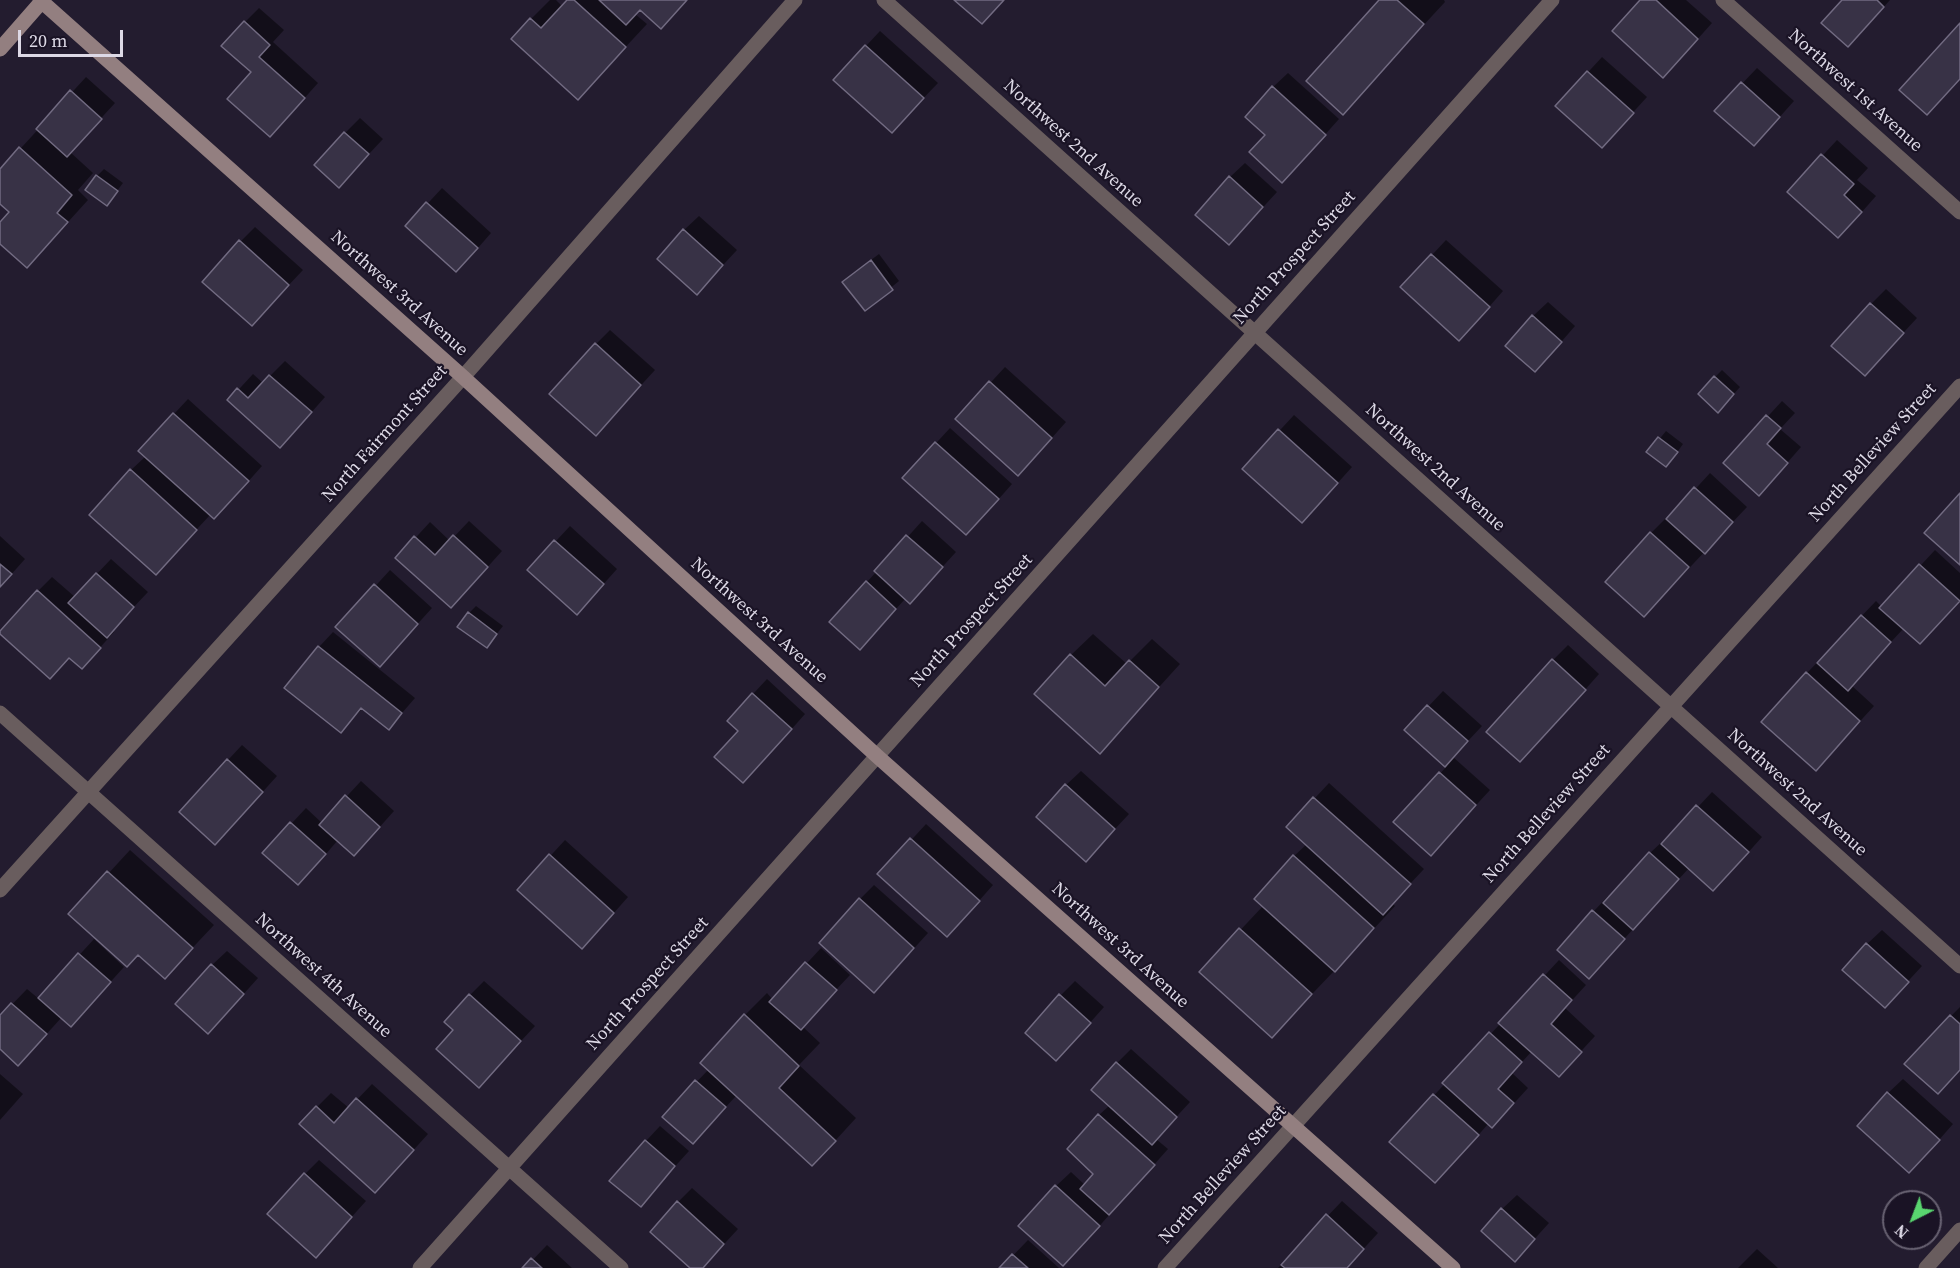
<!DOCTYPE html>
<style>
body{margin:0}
#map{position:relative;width:1960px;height:1268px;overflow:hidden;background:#231c2f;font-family:"Source Serif 4",serif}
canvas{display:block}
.north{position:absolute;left:1882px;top:1190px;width:60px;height:60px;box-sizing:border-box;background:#1a1325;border:2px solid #686272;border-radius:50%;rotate:222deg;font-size:16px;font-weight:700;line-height:24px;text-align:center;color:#ddd9e6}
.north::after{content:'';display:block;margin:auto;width:21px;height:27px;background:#59d56f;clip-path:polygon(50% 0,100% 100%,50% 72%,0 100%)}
.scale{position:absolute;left:18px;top:30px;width:105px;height:27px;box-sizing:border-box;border:3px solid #ddd9e6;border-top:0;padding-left:8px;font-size:18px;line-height:21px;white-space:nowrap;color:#ddd9e6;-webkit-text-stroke:4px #1a1325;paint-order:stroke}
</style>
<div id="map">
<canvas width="1960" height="1268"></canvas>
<div class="north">N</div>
<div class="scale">20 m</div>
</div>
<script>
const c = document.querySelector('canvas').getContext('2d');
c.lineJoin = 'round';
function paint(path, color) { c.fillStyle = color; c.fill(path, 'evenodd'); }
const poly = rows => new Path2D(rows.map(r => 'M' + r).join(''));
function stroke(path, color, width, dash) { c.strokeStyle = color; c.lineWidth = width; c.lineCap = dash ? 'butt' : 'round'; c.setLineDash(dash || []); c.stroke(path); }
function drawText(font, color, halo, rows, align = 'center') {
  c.font = font + ' "Source Serif 4",serif'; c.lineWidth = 4.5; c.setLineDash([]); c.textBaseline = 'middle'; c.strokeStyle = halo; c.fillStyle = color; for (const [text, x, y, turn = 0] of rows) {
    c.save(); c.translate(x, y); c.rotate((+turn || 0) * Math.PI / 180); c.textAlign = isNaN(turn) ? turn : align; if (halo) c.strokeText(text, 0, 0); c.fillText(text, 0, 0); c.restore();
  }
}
const shadow = poly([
 [550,0,556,0,563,7,569,0,687,0,641,8,635,14,647,24,578,98,531,19],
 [1381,0,1444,0,1445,2,1343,112],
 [1642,0,1686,0,1712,23,1678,61],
 [1844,0,1890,0,1862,31],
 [259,8,284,30,273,42,318,83,284,121,253,72,245,22],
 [880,31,938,83,892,131,866,46],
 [1602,57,1647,97,1616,131,1557,106],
 [1757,68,1794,101,1768,130,1716,111],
 [1288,73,1339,119,1297,166,1273,87],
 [86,77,115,103,70,152,93,173,78,190,88,200,48,244,0,242,0,224,11,212,0,202,0,171],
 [360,118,383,139,353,171,345,133],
 [1837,140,1868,168,1857,180,1876,196,1853,222,1789,192],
 [1245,163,1277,192,1243,229,1230,177],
 [104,169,123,183,107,204,97,176],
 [442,188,491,233,471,256,407,226],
 [699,216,737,250,711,278,684,230],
 [255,227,303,270,252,324,241,241],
 [1446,240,1503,291,1474,324,1432,255],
 [879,254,899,281,865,309,851,275],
 [1886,289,1917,318,1879,359,1871,304],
 [1548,302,1575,326,1549,356,1533,316],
 [610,330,655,370,610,419,596,344],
 [285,361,325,397,295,431,229,400,253,374,263,383],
 [1005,367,1066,422,1033,459,957,419],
 [1722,370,1740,387,1725,404,1715,377],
 [188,399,262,466,229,503,211,514,170,558,131,470,146,456,174,414],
 [1782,401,1795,413,1780,429,1801,447,1773,479,1725,463],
 [1294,415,1352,467,1317,506,1244,469],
 [950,428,1012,484,981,519,904,478],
 [1666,431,1683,444,1673,458,1649,452],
 [1710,473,1747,507,1658,601,1651,533,1666,518,1667,520],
 [469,521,502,551,465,592,397,558,430,522,450,541],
 [922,521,956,552,924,587,906,598,874,633,867,582],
 [570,526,617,569,591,598,529,570],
 [0,536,25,559,0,587],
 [1935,550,1960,573,1960,600,1935,628,1904,628,1851,685,1874,706,1830,754,1807,673,1876,601,1882,607],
 [111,559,148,592,112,630,114,632,96,652,38,591,52,577,75,597],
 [390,570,432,608,394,650,338,627],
 [476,606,503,626,487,646,469,613],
 [333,632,415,698,389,728,363,708,341,731,319,647],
 [1093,634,1127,664,1152,639,1180,664,1100,752,1071,655],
 [1568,645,1599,674,1535,746,1553,660],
 [767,679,805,714,758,767,753,694],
 [1443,691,1482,726,1453,757,1490,790,1445,839,1396,822,1447,766,1406,730],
 [242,745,277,776,230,828,228,760],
 [1081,771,1129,814,1100,845,1066,785],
 [361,781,394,811,368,840,338,840,313,869,264,853,306,808,322,823],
 [1329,783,1424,869,1392,903,1395,906,1356,948,1272,1036,1201,972,1263,906,1294,856,1307,844,1288,827],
 [1712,792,1762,837,1728,875,1713,889,1689,868,1603,962,1559,950,1594,911,1608,896,1610,898,1650,853,1665,839,1667,840],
 [926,824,993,885,962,920,880,874],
 [565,840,628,897,597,932,519,890],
 [130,850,214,925,165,977,138,953,71,914],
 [874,885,928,933,889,976,860,899],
 [1882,930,1922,966,1899,991,1867,944],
 [94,939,124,967,85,1010,62,1017,33,1049,0,1047,0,1017,27,989,39,999],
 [821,948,850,975,802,1026,820,1043,799,1065,856,1118,834,1142,737,1095,707,1127,664,1116,709,1069,745,1015,767,993,773,1000],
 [227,951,258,978,223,1017,212,965],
 [1559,960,1586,985,1565,1008,1595,1036,1573,1060,1532,1051,1512,1073,1528,1088,1507,1111,1489,1123,1450,1167,1391,1142],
 [484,981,535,1026,493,1071,455,1030,470,995],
 [1075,981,1104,1007,1071,1044,1060,996],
 [1960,1007,1960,1069,1951,1016],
 [1131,1049,1190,1102,1156,1139,1168,1149,1078,1250,1056,1186,1071,1172,1085,1185,1096,1173,1099,1115,1110,1105,1117,1063],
 [0,1074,23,1094,0,1120],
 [1903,1079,1953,1124,1924,1157,1888,1093],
 [372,1084,428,1134,390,1176,317,1107,331,1093,349,1108],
 [660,1126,689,1151,640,1205,646,1141],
 [319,1160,366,1201,330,1241,305,1174],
 [692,1188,738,1229,702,1268,692,1268,678,1202],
 [1517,1195,1549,1223,1529,1245,1502,1209],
 [1342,1201,1378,1233,1346,1268,1278,1268],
 [1028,1240,1059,1268,1001,1268],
 [547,1245,572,1268,525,1268],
 [1757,1249,1778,1268,1738,1268]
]);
const building = poly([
 [567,0,574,0,626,47,578,100,511,39,530,18,541,28,567,0],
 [599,0,687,0,661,29,640,10,626,25,599,0],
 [954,0,1004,0,982,24,954,0],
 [1379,0,1397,0,1424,24,1343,115,1306,81,1379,0],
 [1640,0,1656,0,1698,39,1663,78,1612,31,1640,0],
 [1842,0,1877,0,1884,7,1848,47,1821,23,1842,0],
 [244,21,270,45,259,57,305,98,270,137,227,99,251,72,221,46,244,21],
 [1960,23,1960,79,1927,115,1899,90,1960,23],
 [865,45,924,98,892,133,833,80,865,45],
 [1587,71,1634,113,1602,148,1555,106,1587,71],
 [1741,82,1780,117,1754,146,1714,111,1741,82],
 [1272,86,1326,135,1282,183,1249,152,1265,135,1245,117,1272,86],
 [70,90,102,119,67,157,36,129,70,90],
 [344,132,369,154,339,188,314,165,344,132],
 [19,147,72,195,57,213,68,222,27,268,0,244,0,222,9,212,0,204,0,169,19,147],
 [1821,154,1854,184,1844,195,1862,212,1838,238,1787,192,1821,154],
 [96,175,118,191,107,206,85,190,96,175],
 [1229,176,1263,207,1229,245,1195,215,1229,176],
 [426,202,478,248,456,272,405,226,426,202],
 [683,229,723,265,697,295,657,259,683,229],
 [239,240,289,285,252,326,202,282,239,240],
 [1431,254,1490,307,1459,341,1400,287,1431,254],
 [871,260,893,290,865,311,842,282,871,260],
 [1870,303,1904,333,1865,376,1831,346,1870,303],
 [1532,315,1562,342,1535,372,1505,346,1532,315],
 [595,343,641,385,596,436,549,394,595,343],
 [269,375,312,412,280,448,227,400,237,388,248,398,269,375],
 [1714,376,1734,394,1718,413,1698,394,1714,376],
 [989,381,1052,438,1018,476,955,419,989,381],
 [173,413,249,481,214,519,138,451,173,413],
 [1766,415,1781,428,1767,444,1788,463,1759,496,1723,463,1766,415],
 [1278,429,1338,483,1302,523,1242,469,1278,429],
 [1658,437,1678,452,1666,467,1646,452,1658,437],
 [935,442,999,499,966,535,902,478,935,442],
 [130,469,197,530,156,575,89,515,130,469],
 [1694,487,1733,522,1705,554,1666,519,1694,487],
 [1960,493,1960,565,1924,533,1960,493],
 [1650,532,1689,567,1644,617,1605,582,1650,532],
 [453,535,488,567,451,608,395,558,414,536,435,555,453,535],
 [906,535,943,567,910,604,874,571,906,535],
 [554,540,604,584,577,615,527,570,554,540],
 [0,564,12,574,0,587,0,564],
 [1919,564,1960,601,1920,644,1879,608,1919,564],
 [96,573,134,607,107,638,68,603,96,573],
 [866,581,896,609,860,650,829,622,866,581],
 [374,584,418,624,380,667,335,627,374,584],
 [37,590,101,648,82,669,69,658,50,679,0,634,0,631,37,590],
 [468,612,497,634,487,648,457,627,468,612],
 [1861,615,1891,642,1848,691,1817,663,1861,615],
 [318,646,402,713,389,730,361,708,341,733,284,688,318,646],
 [1070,654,1105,686,1129,660,1159,687,1100,754,1034,694,1070,654],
 [1552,659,1586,690,1520,762,1486,732,1552,659],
 [1806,672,1860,721,1816,771,1761,722,1806,672],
 [752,693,792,729,743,783,714,757,738,731,727,721,752,693],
 [1427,705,1468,741,1445,767,1404,730,1427,705],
 [227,759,263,792,215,845,179,812,227,759],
 [1439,772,1476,805,1431,856,1393,822,1439,772],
 [1065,784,1115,829,1086,862,1036,817,1065,784],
 [345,795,380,827,354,856,319,825,345,795],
 [1313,797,1411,884,1383,915,1286,827,1313,797],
 [1696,805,1749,852,1713,891,1661,844,1696,805],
 [290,822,326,854,298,885,262,853,290,822],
 [910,838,980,901,947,937,877,874,910,838],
 [1649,852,1679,879,1633,930,1603,903,1649,852],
 [549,854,614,913,582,949,517,890,549,854],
 [1293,855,1374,928,1335,972,1254,899,1293,855],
 [107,871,193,948,165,979,138,955,127,967,68,914,107,871],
 [859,898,914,948,874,993,819,943,859,898],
 [1592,910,1625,939,1589,979,1557,950,1592,910],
 [1239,928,1312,994,1272,1038,1199,972,1239,928],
 [1866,943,1909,982,1885,1008,1842,970,1866,943],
 [78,953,111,982,71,1027,38,998,78,953],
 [805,962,837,990,801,1030,769,1002,805,962],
 [211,964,244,994,208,1034,175,1004,211,964],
 [1543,974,1572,1000,1551,1024,1582,1052,1559,1077,1498,1023,1543,974],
 [469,994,521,1041,479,1088,436,1049,453,1030,444,1022,469,994],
 [1059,994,1091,1023,1056,1061,1025,1033,1059,994],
 [11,1003,47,1034,18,1066,0,1049,0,1015,11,1003],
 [744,1014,799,1066,779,1088,836,1141,812,1166,700,1063,744,1014],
 [1950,1015,1960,1024,1960,1070,1938,1094,1904,1064,1950,1015],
 [1489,1032,1522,1062,1498,1089,1514,1103,1492,1128,1442,1083,1489,1032],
 [1116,1062,1177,1117,1152,1145,1091,1090,1116,1062],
 [695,1080,726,1107,693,1144,662,1117,695,1080],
 [1887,1092,1940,1140,1909,1173,1857,1126,1887,1092],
 [1433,1094,1479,1135,1435,1183,1389,1142,1433,1094],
 [356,1098,414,1150,375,1193,299,1124,316,1106,334,1123,356,1098],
 [1098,1114,1155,1165,1109,1215,1080,1189,1093,1174,1067,1149,1098,1114],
 [645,1140,675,1166,641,1207,609,1181,645,1140],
 [304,1173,352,1217,316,1258,267,1214,304,1173],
 [1055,1185,1100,1226,1063,1266,1018,1226,1055,1185],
 [677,1201,724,1244,703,1268,690,1268,650,1232,677,1201],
 [1501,1208,1535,1239,1515,1262,1481,1231,1501,1208],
 [1326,1214,1364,1249,1347,1268,1285,1268,1281,1265,1326,1214],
 [1012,1254,1028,1268,999,1268,1012,1254],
 [531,1258,542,1268,522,1268,531,1258]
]);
const street = poly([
 [884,0,1960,966],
 [1723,0,1960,212],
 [0,713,621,1268],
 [0,890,463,377,795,0],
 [420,1268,1552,0],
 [1165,1268,1960,386],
 [1926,1268,1960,1230]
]);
const secondary = poly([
 [40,0,463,377,877,756,1453,1268],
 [0,49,43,0]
]);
const streetNames = [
 ["Northwest 1st Avenue",1855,91,42],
 ["Northwest 2nd Avenue",1073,144,42],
 ["North Prospect Street",1295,258,-48],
 ["Northwest 3rd Avenue",399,294,42],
 ["North Fairmont Street",385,434,-48],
 ["North Belleview Street",1873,453,-48],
 ["Northwest 2nd Avenue",1435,468,42],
 ["Northwest 3rd Avenue",759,621,42],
 ["North Prospect Street",972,621,-48],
 ["Northwest 2nd Avenue",1797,793,42],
 ["North Belleview Street",1547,814,-48],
 ["Northwest 3rd Avenue",1120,946,42],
 ["Northwest 4th Avenue",323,976,42],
 ["North Prospect Street",648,984,-48],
 ["North Belleview Street",1223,1175,-48]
];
paint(shadow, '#0007');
paint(building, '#383246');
stroke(building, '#726b82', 1.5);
stroke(street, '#695d5e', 15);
stroke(secondary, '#937f80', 15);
drawText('18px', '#ddd9e6', '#1a1325', streetNames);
</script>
